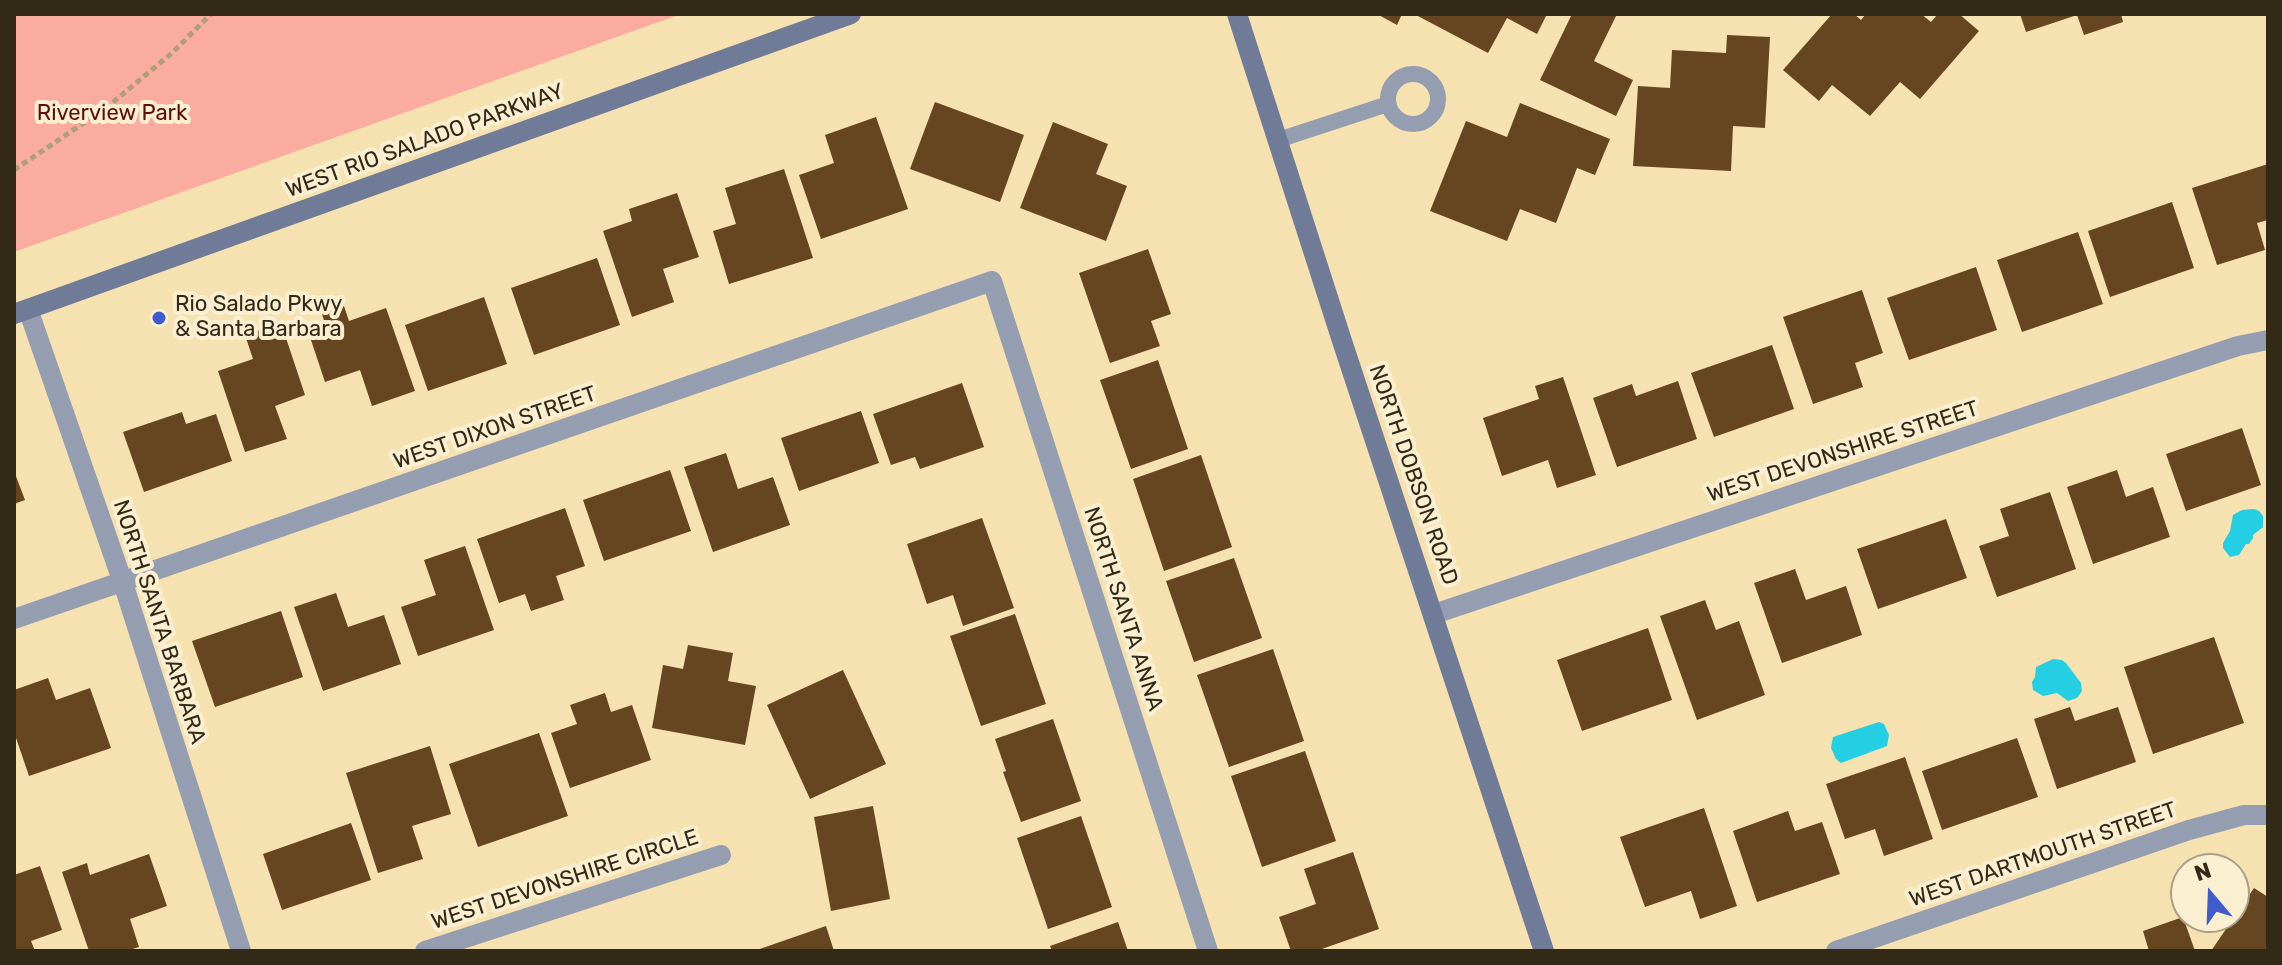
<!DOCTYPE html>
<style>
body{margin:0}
#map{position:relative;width:2282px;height:965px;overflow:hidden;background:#f6e1b0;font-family:Rubik,sans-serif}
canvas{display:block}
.frame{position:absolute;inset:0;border:16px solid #322a17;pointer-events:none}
.north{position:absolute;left:2170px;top:853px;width:80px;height:80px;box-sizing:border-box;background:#fbefd2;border:2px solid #aba087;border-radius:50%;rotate:341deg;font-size:22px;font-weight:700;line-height:32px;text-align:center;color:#322a17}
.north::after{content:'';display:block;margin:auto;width:28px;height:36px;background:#3e5cce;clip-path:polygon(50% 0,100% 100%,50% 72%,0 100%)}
</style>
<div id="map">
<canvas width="2282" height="965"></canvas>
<div class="frame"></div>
<div class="north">N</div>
</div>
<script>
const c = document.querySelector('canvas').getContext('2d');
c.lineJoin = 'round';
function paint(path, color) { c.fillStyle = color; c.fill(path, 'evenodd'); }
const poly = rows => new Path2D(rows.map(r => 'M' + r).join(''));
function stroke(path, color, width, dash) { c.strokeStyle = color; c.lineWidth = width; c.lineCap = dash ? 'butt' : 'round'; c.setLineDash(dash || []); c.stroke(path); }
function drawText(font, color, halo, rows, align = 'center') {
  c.font = font + ' Rubik,sans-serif'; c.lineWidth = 8; c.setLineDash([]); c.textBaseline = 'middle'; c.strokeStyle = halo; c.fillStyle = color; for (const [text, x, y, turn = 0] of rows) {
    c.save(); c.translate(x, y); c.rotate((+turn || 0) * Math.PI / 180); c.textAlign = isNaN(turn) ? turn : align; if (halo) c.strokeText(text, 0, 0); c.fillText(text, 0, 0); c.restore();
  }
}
const green = poly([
 [14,14,681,14,14,252]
]);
const water = poly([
 [2254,509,2259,511,2263,516,2263,527,2253,535,2253,538,2249,544,2246,544,2239,555,2230,557,2223,548,2223,543,2230,531,2233,515,2242,510],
 [2053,659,2062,660,2066,663,2081,683,2082,691,2077,698,2068,701,2057,693,2043,696,2033,690,2032,682,2035,677,2036,667],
 [1879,722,1884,724,1889,735,1887,746,1841,763,1836,759,1831,748,1833,737]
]);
const building = poly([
 [1377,14,1402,14,1397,25],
 [1414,14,1547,14,1537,34,1507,18,1488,53],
 [1572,14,1617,14,1594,61,1633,80,1616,116,1540,80],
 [1832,14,1854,14,1861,20,1866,14,1921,14,1931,22,1938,14,1959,14,1979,31,1920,99,1900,82,1870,116,1832,85,1819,101,1783,70],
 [2020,14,2121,14,2123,22,2084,35,2077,15,2026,32],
 [1727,35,1770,37,1765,128,1733,126,1731,171,1633,166,1638,86,1670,88,1672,50,1726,53],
 [935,102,1024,135,1000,202,910,169],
 [1520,103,1610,139,1595,175,1577,168,1556,223,1520,209,1507,241,1430,211,1466,121,1507,137],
 [876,117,908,209,821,239,799,175,834,163,825,135],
 [1053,122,1108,144,1096,174,1127,186,1106,241,1020,208],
 [2268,164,2268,220,2257,223,2265,250,2217,265,2192,188],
 [784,169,813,258,729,284,713,231,736,224,725,188],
 [677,193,699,257,663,269,674,302,632,317,603,231,632,221,629,209],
 [2172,202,2194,268,2110,297,2088,231],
 [2078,232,2103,304,2022,332,1997,260],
 [1148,249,1171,314,1151,321,1160,346,1110,363,1079,273],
 [597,258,620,325,534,355,511,288],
 [1976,267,1997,330,1909,360,1887,298],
 [1862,290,1883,353,1855,363,1863,387,1813,404,1783,317],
 [484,297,507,364,428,391,405,325],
 [344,306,349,321,386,308,415,391,372,406,360,370,325,382,309,334,326,327,322,314],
 [281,323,305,395,275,406,287,439,245,452,218,371,253,359,245,335],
 [1772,345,1794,409,1714,437,1691,373],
 [1158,360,1188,449,1131,469,1100,380],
 [1563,377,1596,475,1557,488,1548,460,1502,476,1483,418,1539,399,1535,386],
 [1678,381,1697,439,1617,467,1593,398,1632,384,1636,396],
 [962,383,984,447,920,469,915,457,891,465,873,414],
 [861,411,879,463,799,491,781,438],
 [182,412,186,424,216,414,232,461,144,492,123,432],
 [2242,428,2261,485,2186,511,2166,454],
 [726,453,738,489,773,477,790,525,713,552,684,467],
 [1201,455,1232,547,1164,571,1133,479],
 [670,470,691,531,604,561,583,500],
 [2117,470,2126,497,2153,487,2170,537,2093,564,2067,487],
 [14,471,25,500,14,504],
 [2050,492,2076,569,1997,597,1979,546,2009,536,2000,509],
 [565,508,585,566,556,576,564,600,531,611,525,594,499,603,477,539],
 [982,518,1014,608,963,626,953,595,927,604,907,544],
 [1946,519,1967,578,1878,609,1857,549],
 [465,546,494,630,418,656,401,607,436,595,424,560],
 [1234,558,1262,638,1194,662,1166,581],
 [1795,569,1806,600,1846,586,1862,635,1782,663,1754,583],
 [336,593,348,627,384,615,401,664,323,691,294,607],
 [1705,600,1716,630,1739,621,1765,695,1697,720,1660,616],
 [281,611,303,677,215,707,192,641],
 [1015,614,1046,704,981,726,950,636],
 [1648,628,1672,700,1582,731,1557,660],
 [2214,637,2244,723,2153,754,2124,667],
 [688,645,733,653,728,681,756,686,745,745,652,728,663,665,683,669],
 [1273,649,1304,741,1229,767,1197,675],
 [843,670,886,764,810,799,767,705],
 [48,678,56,700,90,688,111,748,29,776,14,732,14,690],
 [605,693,611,712,632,705,651,760,570,788,551,733,577,724,570,705],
 [2070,707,2075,721,2118,707,2136,762,2057,789,2034,719],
 [1053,719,1081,801,1021,822,1003,772,1006,771,995,739],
 [539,733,568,816,478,847,449,764],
 [2017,738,2038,797,1942,830,1922,771],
 [430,746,451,814,412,826,423,859,378,873,346,773],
 [1305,751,1336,841,1262,867,1231,776],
 [1905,757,1933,839,1884,856,1875,829,1845,839,1826,784],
 [873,806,890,899,831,911,814,817],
 [1704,808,1737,906,1700,919,1691,891,1645,907,1620,837],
 [1788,811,1795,831,1822,822,1840,874,1757,902,1733,831],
 [1081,816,1112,907,1048,929,1017,838],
 [351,823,371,880,282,910,263,854],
 [1353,852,1379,929,1316,951,1291,951,1279,917,1316,904,1304,869],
 [149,854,167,906,130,919,139,947,126,951,89,951,62,872,87,863,90,875],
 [40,866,62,930,31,941,35,951,14,951,14,875],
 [2254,888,2268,897,2268,951,2211,951],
 [2183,917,2195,951,2149,951,2143,931],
 [1118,922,1128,951,1052,951,1050,946],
 [826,926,834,951,754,951]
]);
const path = poly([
 [14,170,106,108,172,53,211,14]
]);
const lane = poly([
 '1388 99a25 25 0 1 1 50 0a25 25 0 1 1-50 0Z',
 [1278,140,1388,104]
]);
const street = poly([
 [28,309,123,583,241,951],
 [1434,614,2238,346,2268,340],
 [14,619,992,281,1208,951],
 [425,951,721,855],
 [1836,951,2189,830,2244,815,2268,815]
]);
const secondary = poly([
 [1237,14,1343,344,1544,951],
 [14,314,851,14]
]);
const markers = [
 [159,318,8,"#3e5cce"]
];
const parkNames = [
 ["Riverview Park",112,114]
];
const streetNames = [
 ["WEST RIO SALADO PARKWAY",425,141,-20],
 ["WEST DIXON STREET",495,428,-19],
 ["WEST DEVONSHIRE STREET",1843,452,-18],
 ["NORTH DOBSON ROAD",1413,475,71],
 ["NORTH SANTA ANNA",1123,609,72],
 ["NORTH SANTA BARBARA",159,622,72],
 ["WEST DARTMOUTH STREET",2043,855,-19],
 ["WEST DEVONSHIRE CIRCLE",565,880,-18]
];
const poiNames = [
 ["Rio Salado Pkwy",175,305],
 ["& Santa Barbara",175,330]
];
paint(green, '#faaca1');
paint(water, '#24cfe4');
paint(building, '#664621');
stroke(path, '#af9f78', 5, [6, 4]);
stroke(lane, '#959db1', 16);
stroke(street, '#959db1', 20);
stroke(secondary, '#707b98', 20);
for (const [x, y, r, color] of markers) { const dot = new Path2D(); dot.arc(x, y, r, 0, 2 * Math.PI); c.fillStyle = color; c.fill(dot); stroke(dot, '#fbefd2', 3); }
drawText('22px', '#5f0d0a', '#fbefd2', parkNames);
drawText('22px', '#322a17', '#fbefd2', streetNames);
drawText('22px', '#322a17', '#fbefd2', poiNames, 'left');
</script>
